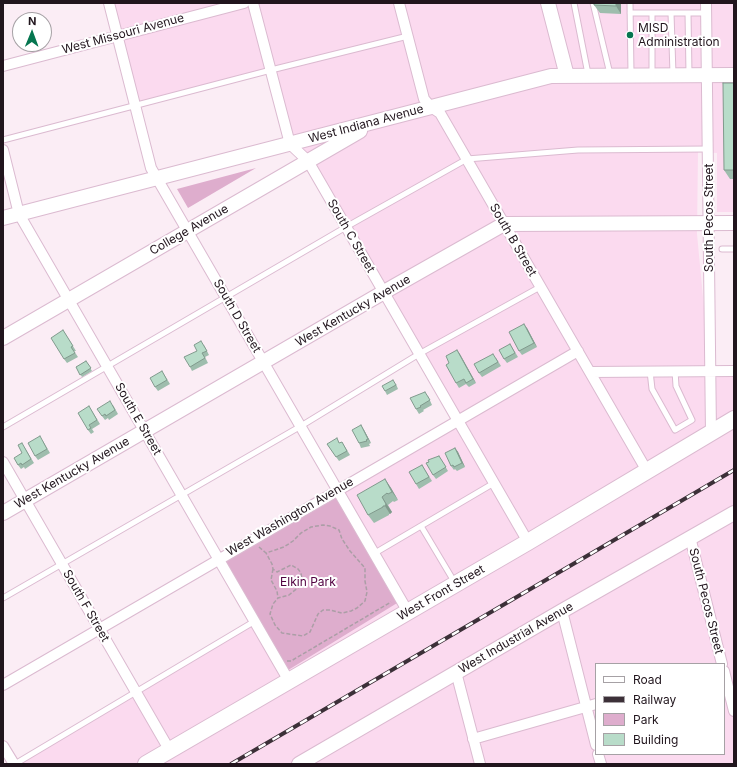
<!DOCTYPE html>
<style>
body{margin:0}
#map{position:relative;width:737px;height:767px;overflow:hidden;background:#fbedf5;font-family:Inter,sans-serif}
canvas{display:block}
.frame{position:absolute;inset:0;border:4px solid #21151d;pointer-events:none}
.legend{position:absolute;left:595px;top:663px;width:130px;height:92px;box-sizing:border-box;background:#fff;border:1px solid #a6a1a5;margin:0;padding:5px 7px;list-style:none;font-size:12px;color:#21151d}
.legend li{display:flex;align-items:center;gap:8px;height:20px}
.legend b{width:20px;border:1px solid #a6a1a5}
.north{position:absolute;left:12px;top:12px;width:40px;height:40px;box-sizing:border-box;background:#fff;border:1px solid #a6a1a5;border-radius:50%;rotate:1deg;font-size:11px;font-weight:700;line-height:16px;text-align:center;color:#21151d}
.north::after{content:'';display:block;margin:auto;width:14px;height:18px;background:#067650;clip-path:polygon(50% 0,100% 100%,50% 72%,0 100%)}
</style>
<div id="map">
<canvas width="737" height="767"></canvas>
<div class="frame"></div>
<ul class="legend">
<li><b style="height:5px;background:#fff"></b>Road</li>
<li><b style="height:5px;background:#3c3038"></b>Railway</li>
<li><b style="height:11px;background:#deadcd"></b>Park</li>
<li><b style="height:11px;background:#b8dcc9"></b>Building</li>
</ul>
<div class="north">N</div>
</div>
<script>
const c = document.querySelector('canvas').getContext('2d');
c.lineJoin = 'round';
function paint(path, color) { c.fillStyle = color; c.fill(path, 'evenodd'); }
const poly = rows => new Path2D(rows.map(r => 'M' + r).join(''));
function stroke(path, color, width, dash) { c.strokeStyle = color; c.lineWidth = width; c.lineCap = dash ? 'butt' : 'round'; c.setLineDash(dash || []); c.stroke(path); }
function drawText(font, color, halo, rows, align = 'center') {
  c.font = font + ' Inter,sans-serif'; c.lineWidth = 4; c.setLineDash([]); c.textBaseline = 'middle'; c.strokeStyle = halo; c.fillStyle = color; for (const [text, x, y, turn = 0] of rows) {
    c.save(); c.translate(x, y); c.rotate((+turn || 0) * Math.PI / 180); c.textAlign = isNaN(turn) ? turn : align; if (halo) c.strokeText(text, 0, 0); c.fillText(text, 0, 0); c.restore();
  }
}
const built = poly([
 [109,3,734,3,734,212,717,212,717,153,698,152,697,234,710,371,734,371,734,764,13,764,360,562,338,489,458,420,296,141,290,142,271,72,135,107],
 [596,664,724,664,724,754,596,754]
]);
const green = poly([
 [256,168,188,208,177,189],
 [338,489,402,600,285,672,219,559]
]);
const path = poly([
 [259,547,266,553,284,547,293,541,301,533,311,527,323,525,330,526,339,530,342,539,350,551,365,568,365,581,367,592,365,601,357,608,351,611,342,613,330,610,323,610,318,614,310,632,303,636,282,633,275,625,270,614,273,604,278,598,289,595,300,586,302,580,301,573,298,569,291,565,277,572,273,569,272,564,266,553],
 [273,569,271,580,277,591,278,598],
 [287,661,291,661,391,602]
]);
const lane = poly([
 [574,3,588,74],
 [593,3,610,74],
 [630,3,631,74],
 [630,13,707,13],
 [652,13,652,74],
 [671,13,673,74],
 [688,13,689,74],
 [3,140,271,70,408,36],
 [722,249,734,249],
 [650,371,652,389,675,430,692,420,676,386,675,371],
 [3,427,346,227,467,159,578,150,708,149],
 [421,526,455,583],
 [375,553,494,483],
 [3,598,301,426,419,354,540,287],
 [15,764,255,621]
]);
const street = poly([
 [109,3,151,168,408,612],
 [253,3,290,144,308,161,528,542],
 [399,3,424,99,431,107,440,113,647,471],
 [706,3,711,434],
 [3,66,244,3],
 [3,150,19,214,289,681],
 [590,372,734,371],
 [3,462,170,751],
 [690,537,722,664],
 [562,611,596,745],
 [724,671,734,711],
 [456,672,480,764],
 [3,685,578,351],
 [473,739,596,704],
 [3,746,14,764],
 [598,754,601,764]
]);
const secondary = poly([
 [548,3,567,76],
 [3,218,551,76,734,75],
 [3,338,360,131],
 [3,513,384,292,504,224,734,223],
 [299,764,562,611,734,513]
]);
const primary = poly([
 [146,764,528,542,734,419]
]);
const rail = poly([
 [231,764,734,470]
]);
const wall = poly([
 [621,3,621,14,600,13,594,5],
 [734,83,734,179,730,179,724,170],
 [527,328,537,347,522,355,519,351],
 [63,330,76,351,74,351,78,357,67,363,64,359],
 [510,344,518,357,507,363,504,359],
 [204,345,209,355,205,357,208,363,192,371,190,367,197,351],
 [457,350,476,383,469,387,466,384,459,388,456,383,449,363],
 [496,358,501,366,482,377,479,373],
 [86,361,92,371,82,377,76,367],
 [162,371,170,384,158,391,155,387],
 [396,384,398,389,387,395,385,391],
 [428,396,432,405,423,410,424,411,419,414,416,409],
 [113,405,118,414,109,420,108,418,105,420,102,416],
 [89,406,100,424,92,429,94,432,91,434,88,430],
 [361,425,364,430,371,443,369,444,370,446,361,448,359,443],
 [43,441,50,453,38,460,35,456],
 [342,442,350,455,339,461,327,444,340,443],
 [25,448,34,463,25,469,24,467,21,469,18,465],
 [455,448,458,452,465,467,457,471,455,469,454,470,451,466],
 [439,456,448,471,436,479,433,475],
 [422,465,432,481,419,489,416,484],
 [385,479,391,488,398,500,394,502,393,501,388,505,392,512,390,514,389,514,389,515,374,523,368,515]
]);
const shadedWall = poly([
 [616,3,621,3,621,14,616,6],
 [524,324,527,328,537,347,534,343],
 [457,350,460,354,476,383,473,379],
 [361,425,364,430,371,443,368,439],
 [455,448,458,452,465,467,462,463],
 [385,479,391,488,398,500,392,492],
 [382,497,392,512,390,514,385,506]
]);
const building = poly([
 [594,3,616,3,616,6,594,5,594,3],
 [723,83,734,83,734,170,724,170,723,83],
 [524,324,534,343,519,351,509,332,524,324],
 [63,330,73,346,71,347,75,353,64,359,51,338,63,330],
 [201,341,207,351,202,353,205,358,190,367,184,357,197,351,194,345,201,341],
 [510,344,515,353,504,359,499,350,510,344],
 [457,350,473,379,466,383,464,379,456,383,446,365,449,363,446,356,457,350],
 [493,354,498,362,479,373,474,364,493,354],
 [86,361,91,368,80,375,76,367,86,361],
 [162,371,167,380,155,387,150,378,162,371],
 [393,380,396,385,385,391,382,386,393,380],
 [425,392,430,400,420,406,421,407,416,409,410,398,425,392],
 [110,401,115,410,106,416,105,414,102,416,97,409,110,401],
 [89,406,97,420,89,425,91,428,88,430,78,413,89,406],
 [361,425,368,439,366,440,367,441,359,443,352,430,361,425],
 [40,436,47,449,35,456,28,443,40,436],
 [337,438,339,443,342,442,347,451,336,457,327,444,337,438],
 [22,443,31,459,22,465,21,463,18,465,14,458,22,453,18,445,22,443],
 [455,448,462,463,454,467,453,465,451,466,445,453,455,448],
 [439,456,446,467,433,475,426,463,429,462,428,460,439,456],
 [422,465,429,477,416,484,409,472,422,465],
 [385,479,392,492,388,494,387,493,382,497,386,504,385,506,383,506,383,507,368,515,357,495,385,479]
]);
const markers = [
 [630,35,4,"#067650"]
];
const poiNames = [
 ["MISD",638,28],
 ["Administration",638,42]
];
const streetNames = [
 ["West Missouri Avenue",123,34,-15],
 ["West Indiana Avenue",366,124,-15],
 ["South Pecos Street",709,218,-90],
 ["College Avenue",189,230,-30],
 ["South C Street",351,236,60],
 ["South B Street",513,240,60],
 ["West Kentucky Avenue",353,311,-30],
 ["South D Street",237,316,60],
 ["South E Street",138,419,60],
 ["West Kentucky Avenue",72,473,-30],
 ["West Washington Avenue",290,517,-30],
 ["West Front Street",441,593,-30],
 ["South Pecos Street",706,601,76],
 ["South F Street",86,606,60],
 ["West Industrial Avenue",516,638,-30]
];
const parkNames = [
 ["Elkin Park",308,582]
];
paint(built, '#fbdaef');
paint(green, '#deadcd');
stroke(lane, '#dbbad0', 7);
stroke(street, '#dbbad0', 12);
stroke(secondary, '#dbbad0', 16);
stroke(primary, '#dbbad0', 18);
stroke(path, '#ab9ea6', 1.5, [4, 2]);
stroke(lane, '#fff', 5);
stroke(street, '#fff', 10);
stroke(secondary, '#fff', 14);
stroke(primary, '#fff', 16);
stroke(rail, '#3c3038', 4);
stroke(rail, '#fff', 2.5, [8]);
paint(wall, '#9ebdad');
paint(shadedWall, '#819a8d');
paint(building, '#b8dcc9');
stroke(building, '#819a8d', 1);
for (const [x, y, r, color] of markers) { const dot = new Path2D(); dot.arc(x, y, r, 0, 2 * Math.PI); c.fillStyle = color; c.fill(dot); stroke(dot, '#fff', 1.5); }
drawText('12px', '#21151d', '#fff', poiNames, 'left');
drawText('12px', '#21151d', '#fff', streetNames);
drawText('12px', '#500140', '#fff', parkNames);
</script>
